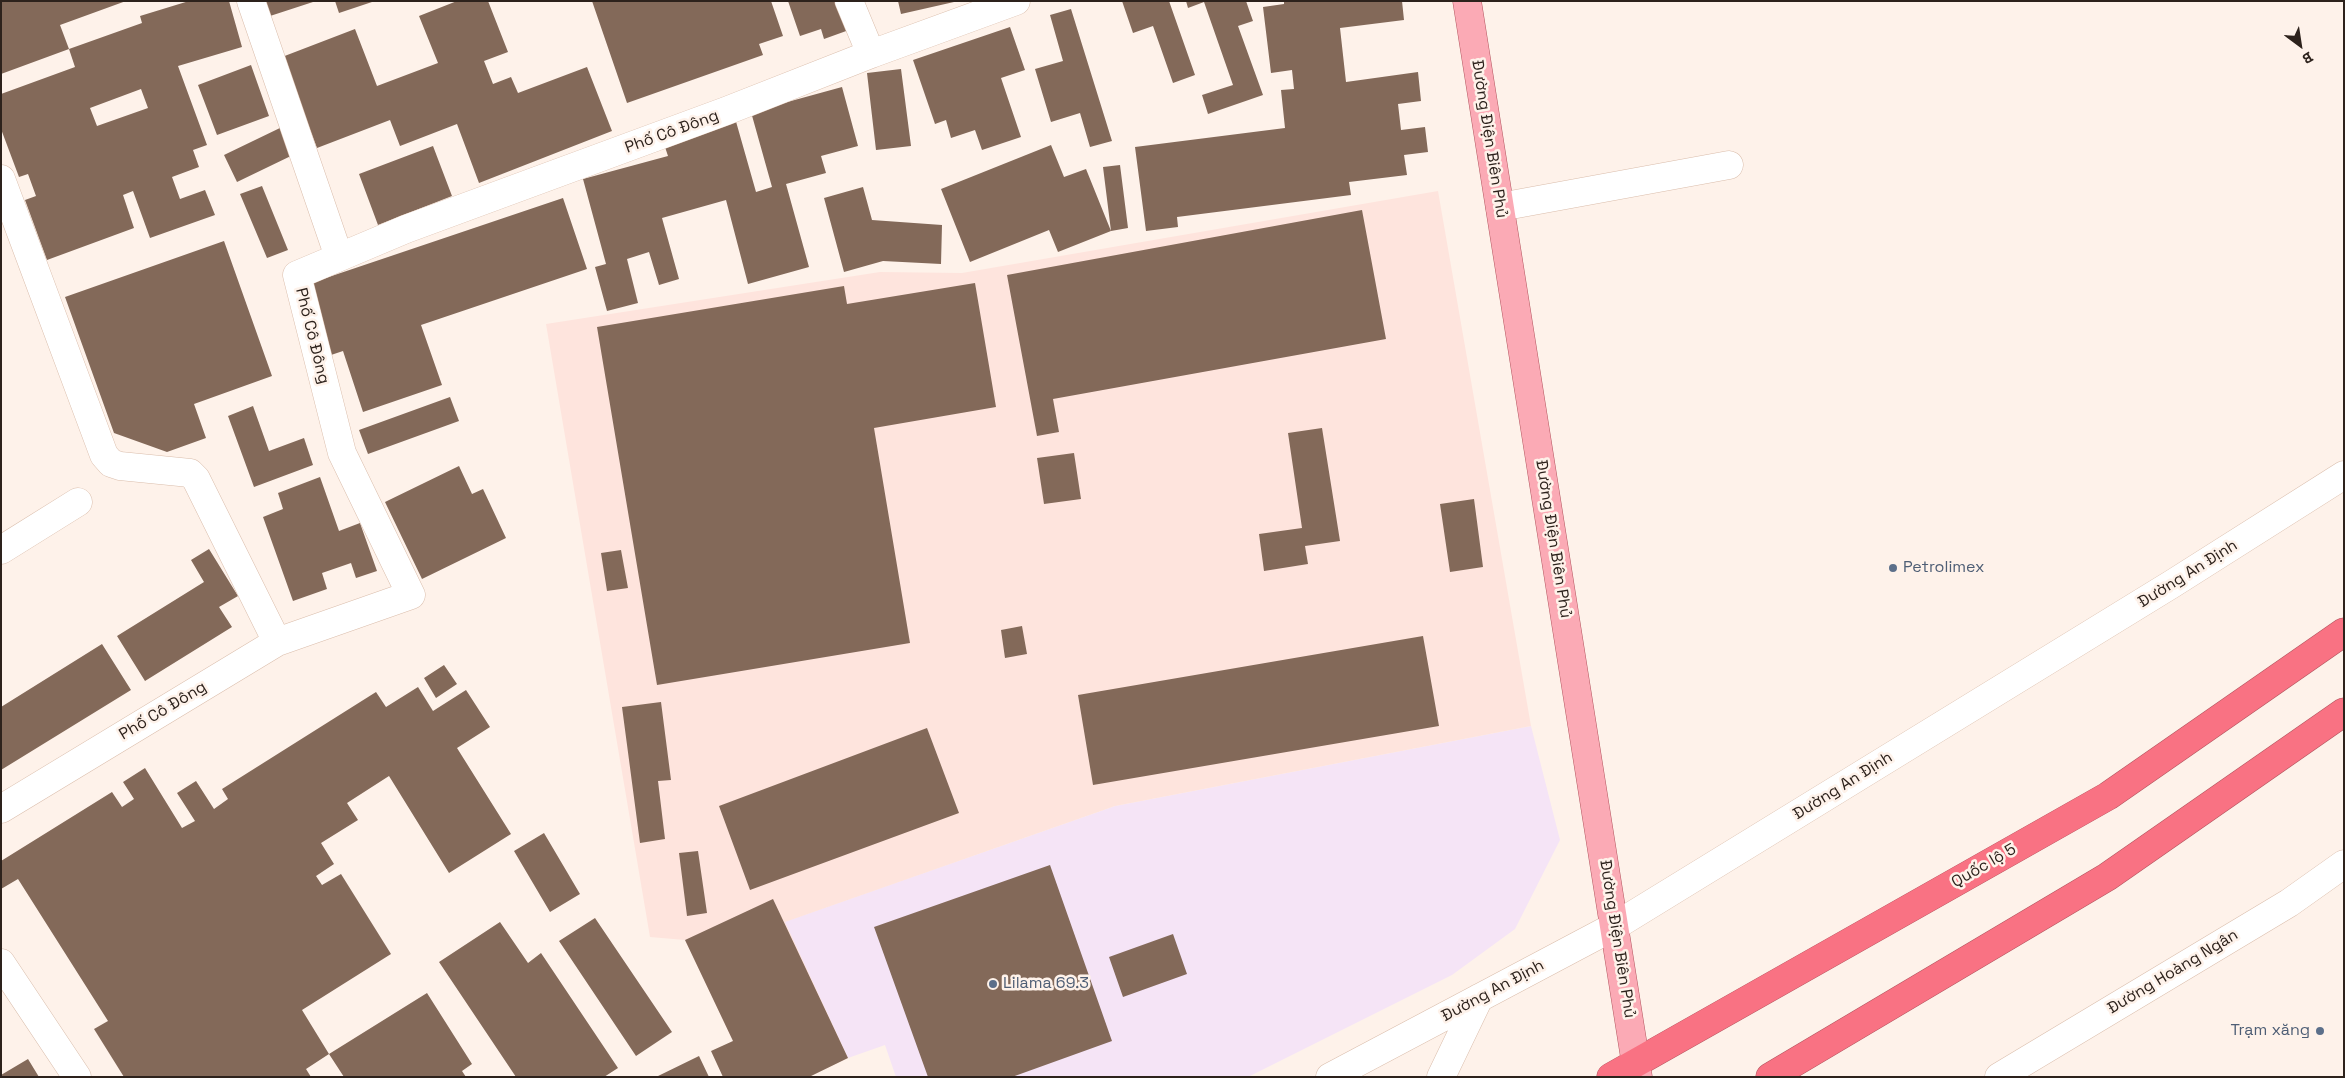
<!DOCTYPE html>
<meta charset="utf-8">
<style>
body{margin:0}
#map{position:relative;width:2345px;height:1078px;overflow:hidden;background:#fef2ea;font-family:"Space Grotesk",sans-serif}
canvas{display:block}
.frame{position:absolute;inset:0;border:2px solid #2d221c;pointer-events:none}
.north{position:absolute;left:2275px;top:20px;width:50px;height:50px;-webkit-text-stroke:4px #fef2ea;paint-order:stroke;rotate:149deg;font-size:14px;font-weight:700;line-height:20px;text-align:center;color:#2d221c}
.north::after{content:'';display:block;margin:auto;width:18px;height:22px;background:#2d221c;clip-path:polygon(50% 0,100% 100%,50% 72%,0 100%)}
</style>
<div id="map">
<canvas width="2345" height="1078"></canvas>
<div class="frame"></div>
<div class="north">B</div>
</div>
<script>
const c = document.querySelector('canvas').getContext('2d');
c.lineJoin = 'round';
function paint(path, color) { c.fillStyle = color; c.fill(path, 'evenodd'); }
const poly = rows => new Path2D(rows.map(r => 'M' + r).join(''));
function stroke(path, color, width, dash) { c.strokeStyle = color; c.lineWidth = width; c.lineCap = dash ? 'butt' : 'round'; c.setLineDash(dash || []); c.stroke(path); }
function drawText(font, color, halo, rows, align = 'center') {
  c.font = font + ' "Space Grotesk",sans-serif'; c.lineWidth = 5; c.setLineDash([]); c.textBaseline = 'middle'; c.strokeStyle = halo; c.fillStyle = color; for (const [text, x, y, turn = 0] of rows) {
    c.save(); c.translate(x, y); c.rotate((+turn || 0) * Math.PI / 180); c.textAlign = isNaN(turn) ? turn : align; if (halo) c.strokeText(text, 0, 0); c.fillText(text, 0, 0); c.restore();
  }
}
const commercial = poly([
 [1531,726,1560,840,1515,929,1452,975,1248,1077,896,1077,885,1045,848,1058,784,922,1115,806]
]);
const industrial = poly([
 [1438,191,1531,726,1115,806,785,922,848,1058,809,1077,750,1077,685,940,650,937,546,324,880,272,962,273]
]);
const building = poly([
 [1,1,126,1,60,25,69,49,1,74],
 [189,1,229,1,242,47,178,66,207,145,193,150,199,167,172,177,180,199,205,190,215,215,150,238,133,191,123,195,134,228,47,260,25,200,36,196,28,174,19,177,1,129,1,94,75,67,69,49,142,23,140,16],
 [141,89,148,108,97,126,90,108],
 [262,1,313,1,313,2,267,17],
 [335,1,372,1,372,2,339,13],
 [457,1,488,1,508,52,484,61,493,84,511,77,518,93,587,67,612,131,479,183,457,124,400,146,390,120,317,148,282,57,355,29,377,86,438,63,419,16],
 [592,1,771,1,783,36,759,44,763,55,627,103],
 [788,1,839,1,849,30,824,39,821,29,800,36],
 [898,1,954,1,954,2,901,14],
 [1122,1,1169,1,1195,75,1173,83,1153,26,1133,33],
 [1186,1,1246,1,1253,21,1238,26,1263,95,1208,114,1202,95,1233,85,1204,2,1188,8],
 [1284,1,1402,1,1404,20,1340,28,1346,82,1418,72,1421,101,1398,104,1401,130,1425,127,1428,152,1404,155,1407,175,1349,182,1351,195,1177,217,1178,227,1146,231,1135,147,1285,128,1281,90,1294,89,1292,70,1271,73,1263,7,1284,4],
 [1071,9,1112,141,1090,147,1080,113,1051,122,1035,69,1063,61,1050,15],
 [1010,27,1025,70,1001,78,1021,137,982,150,975,130,951,138,946,120,935,124,913,60],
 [251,65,269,116,217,135,198,85],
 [901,69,911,146,876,150,867,73],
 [842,87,858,146,821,156,826,173,786,184,809,267,748,284,726,200,662,218,679,279,659,285,649,252,627,259,638,303,607,311,595,267,606,264,583,179,668,156,662,138,735,118,756,192,772,187,751,112],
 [282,127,295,154,237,182,224,155],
 [1051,145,1064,177,1086,169,1111,231,1103,167,1120,165,1128,228,1111,231,1058,252,1049,230,970,262,941,189],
 [433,146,452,196,378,225,359,174],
 [262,186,288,250,267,258,240,194],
 [863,187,872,220,942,225,941,264,883,261,844,272,824,198],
 [563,198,587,269,421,325,442,385,363,412,343,351,328,356,305,285],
 [1362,210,1386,339,1053,399,1059,432,1037,436,1007,275],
 [224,241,272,376,194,404,206,438,167,452,114,433,65,297],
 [975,283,996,407,874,428,910,643,657,685,597,327,844,286,847,304],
 [450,397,459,421,368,454,359,430],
 [253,406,269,451,304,438,313,465,254,487,228,416],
 [1322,428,1340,541,1305,546,1308,564,1264,571,1259,534,1302,528,1288,433],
 [1074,453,1081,499,1044,504,1037,458],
 [459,466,472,494,483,489,506,538,422,579,385,502],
 [320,477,339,531,360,523,377,571,356,578,351,563,322,573,327,589,293,601,263,517,283,509,278,493],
 [1474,499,1483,567,1450,572,1440,504],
 [209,549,238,596,219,607,232,627,145,681,117,636,204,582,191,560],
 [621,550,628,588,607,591,601,553],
 [1022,626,1027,654,1005,658,1001,630],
 [1423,636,1439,726,1093,785,1078,695],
 [102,644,131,690,1,770,1,707],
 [444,665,457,684,436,698,424,678],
 [418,687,433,711,466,690,490,727,457,748,511,834,449,873,389,776,347,803,358,820,321,843,334,864,316,876,322,885,341,874,391,954,302,1010,329,1054,306,1069,311,1077,124,1077,94,1029,108,1021,18,879,1,889,1,861,112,792,122,807,134,799,123,782,145,768,182,828,195,821,177,793,196,781,214,809,228,799,222,789,376,692,386,707],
 [661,702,671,780,658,781,665,839,640,843,622,707],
 [927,728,959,813,750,890,719,806],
 [544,833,580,894,550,912,514,851],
 [698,851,707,913,687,916,679,853],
 [1050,865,1112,1041,1012,1077,928,1077,874,927],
 [773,899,848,1058,809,1077,723,1077,711,1051,733,1041,685,940],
 [595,918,672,1032,636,1056,559,941],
 [500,922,528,963,541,953,618,1068,604,1077,516,1077,439,962],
 [1173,934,1187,974,1123,997,1109,957],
 [427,993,472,1064,462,1071,466,1077,344,1077,329,1054],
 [699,1056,709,1077,656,1077],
 [28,1059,39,1077,1,1077,1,1075]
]);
const minor = poly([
 [251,1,339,257],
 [849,1,871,54],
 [1,179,104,455,111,463,120,466,190,473,196,479,277,642],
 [1500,207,1729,165],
 [1,550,78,502],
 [1,809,277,642,411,595,342,453,297,275,406,229,726,111,871,54,1016,1],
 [1,963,77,1077],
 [1330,1077,1615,926,2172,584,2344,475],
 [1441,1077,1479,998],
 [1999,1077,2289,903,2344,864]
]);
const major = poly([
 [1467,1,1638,1077]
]);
const highway = poly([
 [1611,1077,2108,796,2344,632],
 [1770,1077,2107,877,2344,712]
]);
const markers = [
 [1893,568,5,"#5c6f8a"],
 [993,984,5,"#5c6f8a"],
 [2320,1031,5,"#5c6f8a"]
];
const streetNames = [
 ["Phố Cô Đông",672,132,-20],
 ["Đường Điện Biên Phủ",1489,139,81],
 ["Phố Cô Đông",312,336,76],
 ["Đường Điện Biên Phủ",1553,539,81],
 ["Đường An Định",2188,574,-32],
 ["Phố Cô Đông",163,711,-31],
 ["Đường An Định",1843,786,-32],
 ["Quốc lộ 5",1984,866,-30],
 ["Đường Điện Biên Phủ",1617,939,81],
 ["Đường Hoàng Ngân",2173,972,-31],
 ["Đường An Định",1493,991,-28]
];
const serviceNames = [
 ["Petrolimex",1903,568],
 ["Lilama 69.3",1003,984],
 ["Trạm xăng",2310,1031,"right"]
];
paint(commercial, '#f5e4f6');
paint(industrial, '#fee4dd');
paint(building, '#836959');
stroke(minor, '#dabdab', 29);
stroke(major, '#b2565f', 29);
stroke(highway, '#b2565f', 29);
stroke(minor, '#fff', 28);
stroke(major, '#fbaab5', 28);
stroke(highway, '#f97283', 28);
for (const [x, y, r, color] of markers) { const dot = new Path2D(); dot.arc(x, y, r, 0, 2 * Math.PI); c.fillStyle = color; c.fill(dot); stroke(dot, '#fef2ea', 2); }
drawText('16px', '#2d221c', '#fef2ea', streetNames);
drawText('16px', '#4e5e75', '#fef2ea', serviceNames, 'left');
</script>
